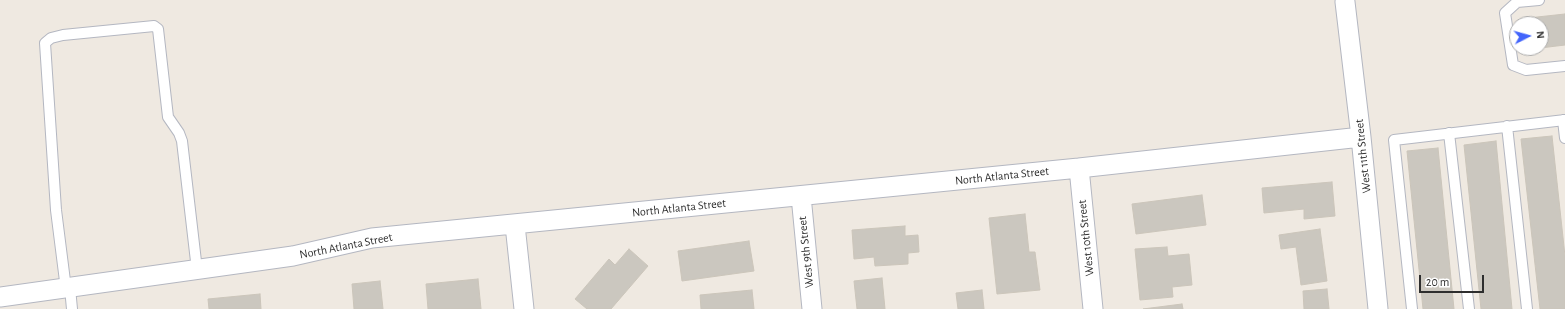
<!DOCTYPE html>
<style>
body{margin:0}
#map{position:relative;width:1565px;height:309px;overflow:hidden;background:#efe9e1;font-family:"Alegreya Sans",sans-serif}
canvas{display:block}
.north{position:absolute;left:1509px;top:16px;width:40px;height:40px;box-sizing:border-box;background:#fff;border:1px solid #ababab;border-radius:50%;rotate:84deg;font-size:11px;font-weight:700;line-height:16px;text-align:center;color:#2e2e2e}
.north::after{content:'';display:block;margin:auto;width:14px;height:18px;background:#4264fb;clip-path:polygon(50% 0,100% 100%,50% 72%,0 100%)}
.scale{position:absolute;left:1419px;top:275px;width:65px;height:18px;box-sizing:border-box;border:2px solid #2e2e2e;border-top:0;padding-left:5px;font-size:12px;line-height:14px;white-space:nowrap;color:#2e2e2e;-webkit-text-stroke:3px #fff;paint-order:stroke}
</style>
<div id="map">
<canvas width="1565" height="309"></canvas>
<div class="north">N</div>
<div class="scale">20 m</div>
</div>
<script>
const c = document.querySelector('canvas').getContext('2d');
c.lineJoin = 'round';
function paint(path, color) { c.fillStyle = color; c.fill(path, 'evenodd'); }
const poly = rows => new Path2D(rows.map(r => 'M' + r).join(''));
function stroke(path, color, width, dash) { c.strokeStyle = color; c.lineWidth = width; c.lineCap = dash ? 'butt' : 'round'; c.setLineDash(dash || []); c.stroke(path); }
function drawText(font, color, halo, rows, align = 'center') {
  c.font = font + ' "Alegreya Sans",sans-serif'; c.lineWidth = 3; c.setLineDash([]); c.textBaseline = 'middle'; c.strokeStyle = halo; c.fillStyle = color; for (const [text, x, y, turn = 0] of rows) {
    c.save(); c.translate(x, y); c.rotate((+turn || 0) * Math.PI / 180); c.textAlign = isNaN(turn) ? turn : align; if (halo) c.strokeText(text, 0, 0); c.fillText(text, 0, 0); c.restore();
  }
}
const building = poly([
 [1565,14,1565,45,1532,49,1532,48,1541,48,1541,24,1529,24,1528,18,1565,14],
 [1552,136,1565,256,1565,309,1540,309,1521,139,1552,136],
 [1496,141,1512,309,1481,309,1464,145,1496,141],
 [1438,148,1454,309,1423,309,1407,151,1438,148],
 [1332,182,1335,216,1304,219,1304,209,1264,213,1262,188,1332,182],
 [1202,195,1206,225,1136,234,1132,204,1202,195],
 [1025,214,1029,252,1035,252,1040,290,997,294,989,218,1025,214],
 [905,226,905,236,918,235,919,252,908,253,908,264,875,266,874,257,854,259,852,230,905,226],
 [1320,229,1327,281,1301,285,1296,247,1281,249,1279,235,1320,229],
 [749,241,754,271,682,281,678,251,749,241],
 [1167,247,1168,256,1189,254,1192,285,1172,287,1173,297,1140,300,1135,249,1167,247],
 [629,249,648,266,611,309,587,309,575,299,609,259,615,265,629,249],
 [882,278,885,309,857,309,854,281,882,278],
 [478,279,481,309,428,309,426,284,478,279],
 [380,281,383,309,354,309,352,284,380,281],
 [1327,289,1329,309,1304,309,1303,291,1327,289],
 [752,290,754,309,701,309,700,295,752,290],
 [982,290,984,309,958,309,956,293,982,290],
 [260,294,261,309,209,309,208,299,260,294],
 [1182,304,1183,309,1143,309,1182,304]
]);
const service = poly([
 [1539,0,1517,2,1505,13,1513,65,1526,70,1565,66],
 [1563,120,1565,138],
 [1507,126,1527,309],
 [1449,133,1469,309],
 [70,288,72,309],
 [66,289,56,210,45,43,51,38,63,35,154,26,158,29,168,117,179,133,182,141,197,270],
 [1412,309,1394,140,1565,120]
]);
const minor = poly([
 [1345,2,1361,137,1378,309],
 [1079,168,1093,309],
 [801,196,812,309],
 [515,225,524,309],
 [0,297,293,256,372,238,1079,168,1361,137]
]);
const streetNames = [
 ["West 11th Street",1363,156,-96],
 ["North Atlanta Street",1002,176,-6],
 ["North Atlanta Street",679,208,-6],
 ["West 10th Street",1086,238,-96],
 ["North Atlanta Street",346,246,-11],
 ["West 9th Street",806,252,-96]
];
paint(building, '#cbc7bf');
stroke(building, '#cbc5ba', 1);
stroke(service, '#b4b7c1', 12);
stroke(minor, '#b4b7c1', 21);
stroke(service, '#fff', 10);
stroke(minor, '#fff', 19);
drawText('12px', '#2e2e2e', '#fff', streetNames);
</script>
